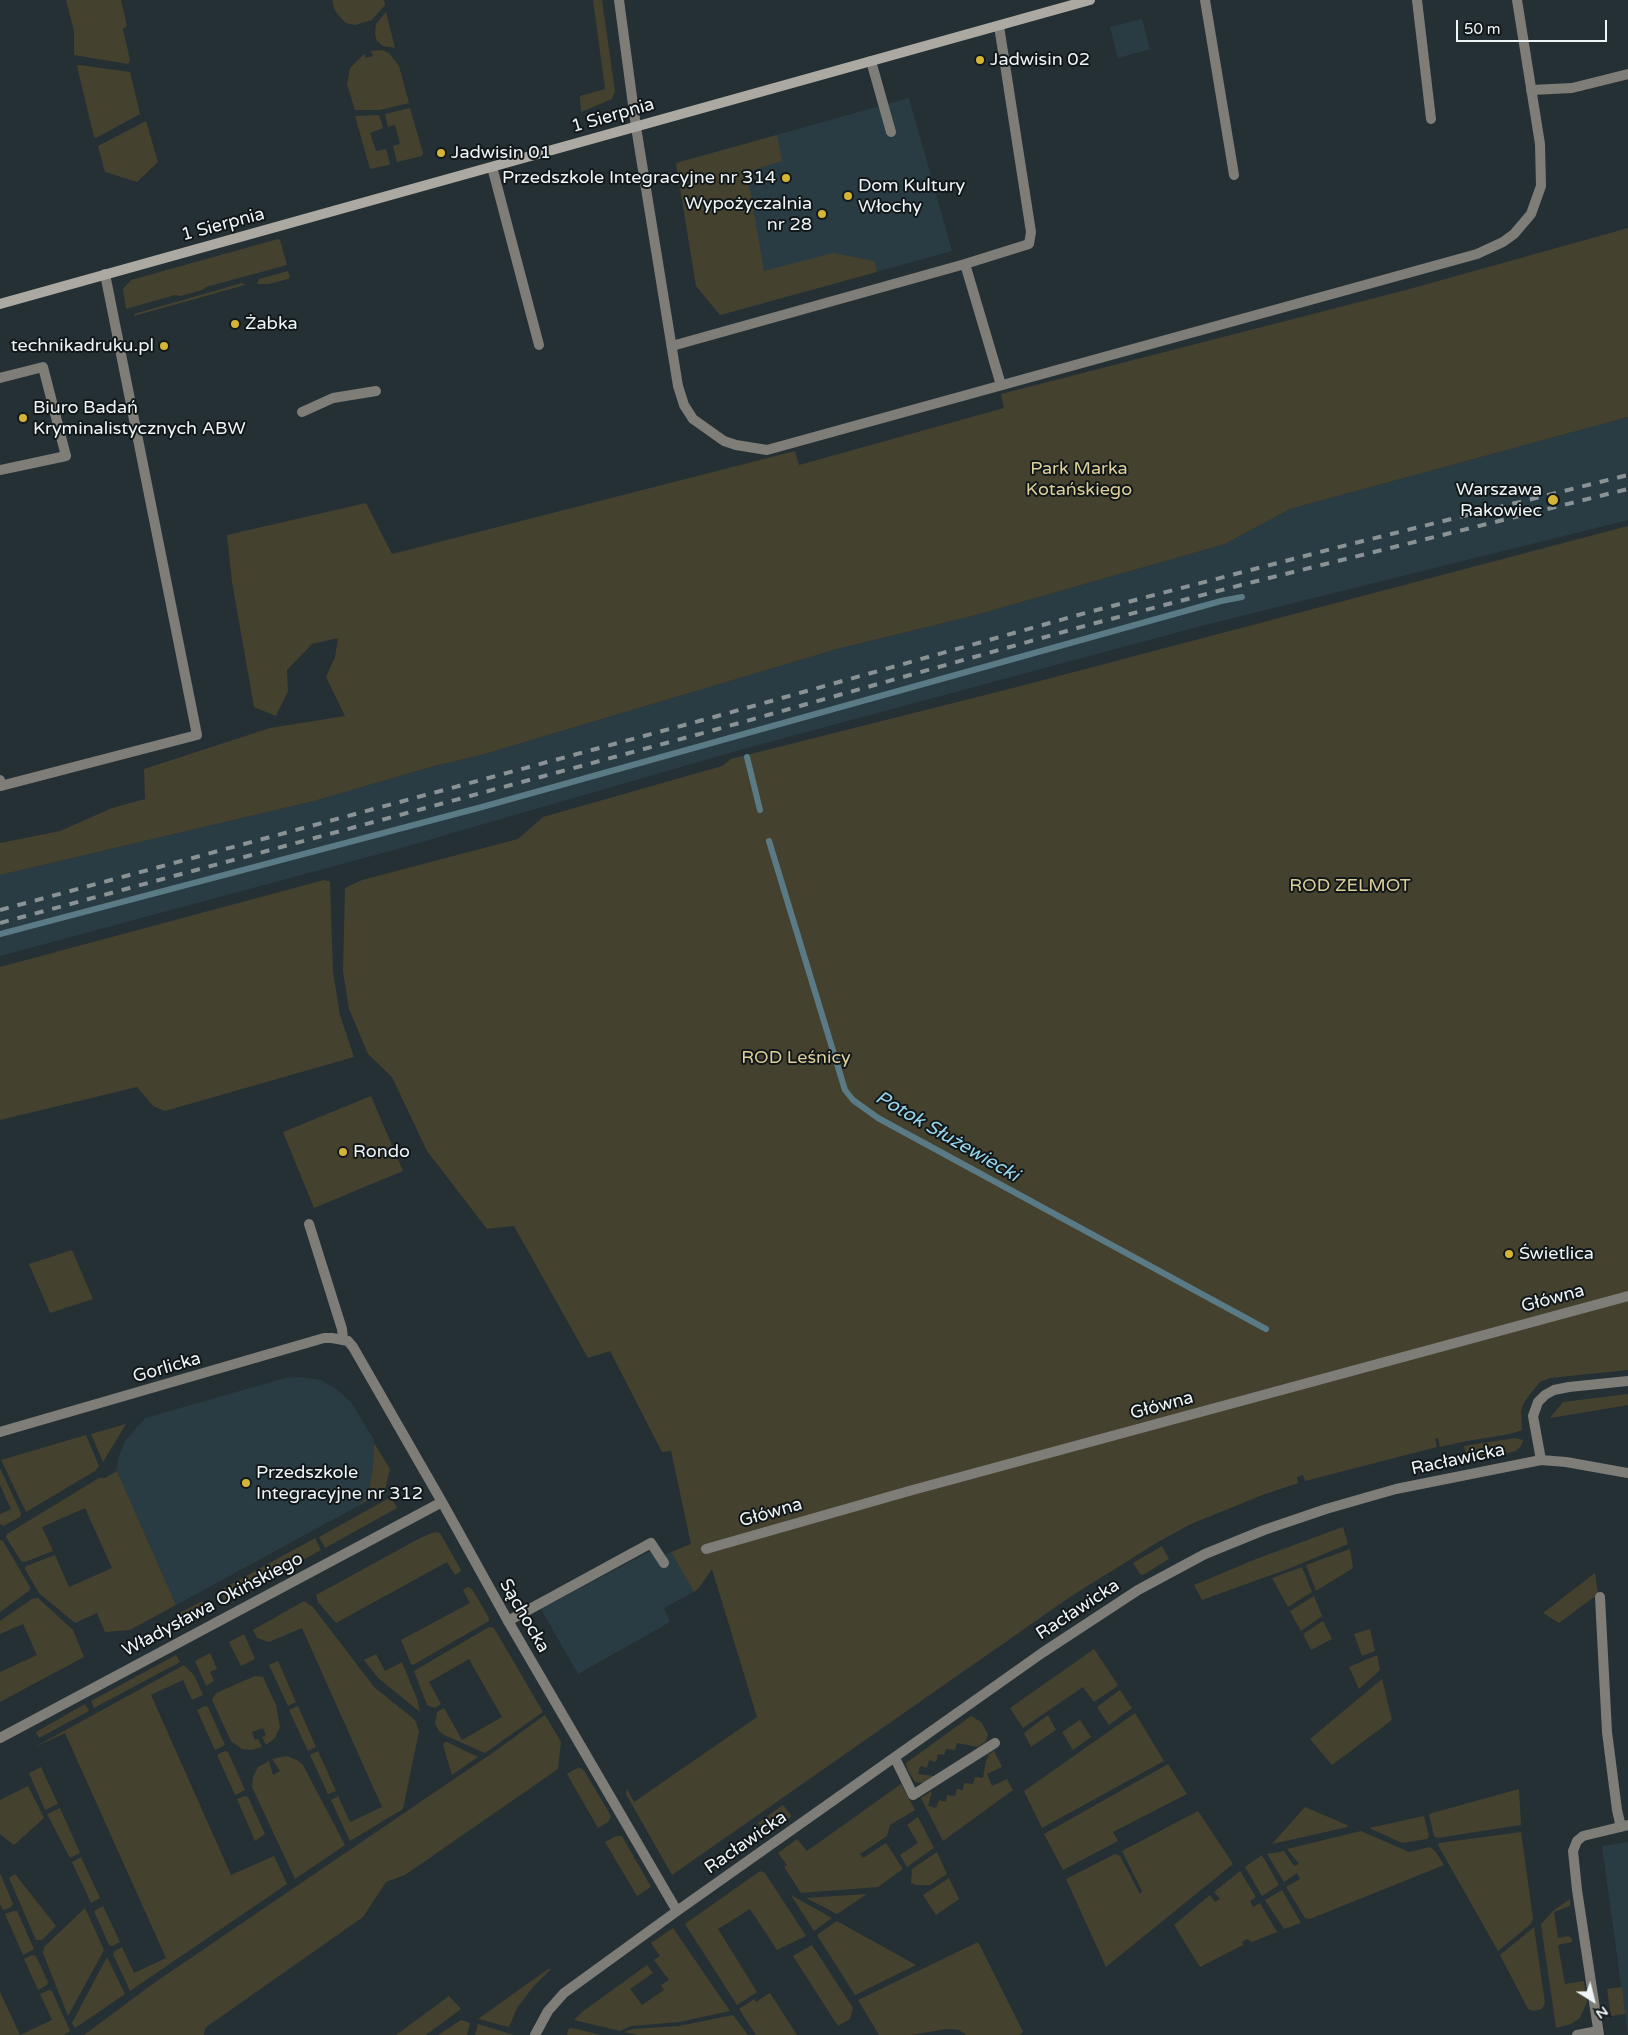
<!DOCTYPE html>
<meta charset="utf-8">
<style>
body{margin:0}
#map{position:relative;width:1628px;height:2035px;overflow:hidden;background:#253034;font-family:"Varela Round",sans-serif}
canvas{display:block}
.north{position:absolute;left:1568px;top:1975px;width:50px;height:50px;-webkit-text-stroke:4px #121719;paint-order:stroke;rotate:144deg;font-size:14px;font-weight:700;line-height:20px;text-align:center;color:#eef5f7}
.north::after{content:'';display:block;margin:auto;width:18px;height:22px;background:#eef5f7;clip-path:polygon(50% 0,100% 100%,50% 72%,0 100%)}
.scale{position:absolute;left:1456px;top:20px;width:151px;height:22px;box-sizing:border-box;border:2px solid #eef5f7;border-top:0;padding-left:6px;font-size:15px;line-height:18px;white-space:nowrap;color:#eef5f7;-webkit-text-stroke:4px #121719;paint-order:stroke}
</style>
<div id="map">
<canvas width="1628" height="2035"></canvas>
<div class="north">N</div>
<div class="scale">50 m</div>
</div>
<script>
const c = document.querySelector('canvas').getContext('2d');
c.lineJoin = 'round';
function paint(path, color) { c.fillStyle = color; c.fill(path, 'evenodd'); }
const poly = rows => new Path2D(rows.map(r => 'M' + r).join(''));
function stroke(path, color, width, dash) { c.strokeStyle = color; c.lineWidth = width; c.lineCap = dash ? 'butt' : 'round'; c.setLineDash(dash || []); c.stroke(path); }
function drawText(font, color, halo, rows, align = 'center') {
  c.font = font + ' "Varela Round",sans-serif'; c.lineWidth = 4; c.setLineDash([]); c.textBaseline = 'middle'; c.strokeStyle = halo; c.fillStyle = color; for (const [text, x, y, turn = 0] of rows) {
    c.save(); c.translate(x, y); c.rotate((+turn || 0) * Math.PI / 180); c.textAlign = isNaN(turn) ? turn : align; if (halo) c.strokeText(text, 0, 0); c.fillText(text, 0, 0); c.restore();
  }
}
const built = poly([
 [1142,19,1150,49,1118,58,1110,27],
 [909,98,952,251,720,315,696,286,676,163],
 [1628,417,1628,520,1201,626,736,751,394,850,0,956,0,875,314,801,434,766,481,755,837,649,976,615,1225,544,1290,509],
 [299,1377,320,1380,335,1388,351,1402,374,1440,373,1467,368,1496,358,1506,176,1605,117,1471,118,1458,125,1441,145,1418,285,1378],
 [658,1547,663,1555,671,1552,694,1592,664,1608,670,1622,578,1674,541,1609],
 [1628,1842,1628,2035,1602,1846]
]);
const green = poly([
 [66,0,121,0,127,26,123,29,130,60,128,64,74,55,74,31],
 [332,0,384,0,385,5,372,20,355,25,346,23,340,17,335,11],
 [593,0,602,0,615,91,612,99,581,112,580,96,605,89],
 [386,12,395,48,383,46,377,41,375,35,376,24],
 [383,50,390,54,399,66,409,103,380,110,355,110,347,84,350,68,364,54,366,58,373,56,371,51],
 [79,65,130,72,140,114,96,138,94,137,77,66],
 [410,108,423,153,422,156,397,162,393,146,400,144,395,125,388,127,385,114],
 [379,115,383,128,370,133,376,151,386,149,390,163,389,165,370,169,355,116],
 [146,121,158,162,137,182,105,172,98,146],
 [777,135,782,161,747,172,764,271,833,253,874,261,877,272,720,315,696,286,676,163],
 [1628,228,1628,417,1290,509,1225,544,976,615,837,649,481,755,434,766,314,801,0,875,0,843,60,831,112,808,145,799,144,769,270,728,345,716,326,677,335,657,338,638,312,644,287,670,288,691,276,716,254,707,232,582,227,535,366,503,392,554,795,451,799,465,1004,408,1001,394,1406,290],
 [278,239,280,240,287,265,206,287,202,290,181,296,175,295,126,309,123,289,131,280],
 [288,271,290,277,288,279,269,284,257,284,259,279],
 [242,283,245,285,134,316,134,314],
 [1628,526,1628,1370,1550,1378,1540,1382,1524,1402,1521,1411,1522,1430,1510,1434,1467,1441,1440,1447,1438,1438,1435,1439,1437,1447,1305,1481,1303,1475,1297,1477,1298,1483,1265,1494,1191,1524,1158,1542,1070,1597,672,1875,626,1794,627,1789,634,1802,757,1717,712,1569,698,1589,694,1592,671,1552,691,1544,671,1451,662,1452,610,1351,588,1358,514,1226,487,1229,427,1151,392,1077,368,1054,349,1009,343,971,345,888,362,880,518,839,543,817,722,766,731,759,1017,687],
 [324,880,330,882,333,972,340,1015,354,1057,165,1111,153,1106,137,1087,0,1120,0,967],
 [371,1096,403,1171,314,1208,283,1132],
 [72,1250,93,1299,50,1313,29,1264],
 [1628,1394,1628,1405,1550,1418,1563,1402],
 [126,1424,103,1462,91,1434],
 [86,1435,99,1466,95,1471,26,1512,1,1460],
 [1515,1438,1523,1440,1521,1446,1516,1451,1471,1462,1468,1461,1464,1446],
 [374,1443,390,1469,385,1490,358,1506,368,1496,373,1467],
 [0,1468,21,1513,20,1517,3,1526,0,1524,0,1514,11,1509,0,1485],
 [117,1471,176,1605,130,1630,105,1632,97,1613,75,1623,39,1593,25,1569,26,1566,55,1555,69,1587,112,1568,85,1508,42,1527,53,1551,25,1562,21,1561,6,1537,7,1534,99,1478,105,1478],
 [391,1497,397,1508,325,1548,319,1537],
 [1343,1527,1348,1544,1288,1569,1202,1600,1194,1585,1256,1559],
 [435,1532,440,1533,461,1570,460,1572,455,1575,447,1562,336,1623,318,1602,316,1595,422,1537],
 [315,1538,321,1550,225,1603,219,1591],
 [0,1540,3,1541,30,1587,30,1590,0,1612],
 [1162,1546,1169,1559,1143,1575,1140,1574,1133,1563],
 [1350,1549,1353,1568,1316,1591,1306,1565],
 [1302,1567,1312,1592,1288,1607,1272,1578],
 [1595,1573,1598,1594,1559,1623,1543,1613],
 [468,1587,472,1589,489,1618,489,1621,413,1665,411,1664,401,1640,470,1603,463,1590],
 [1314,1596,1322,1616,1301,1631,1290,1611],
 [38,1598,73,1630,84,1657,0,1702,0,1672,37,1655,23,1624,0,1634,0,1621,32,1599],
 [202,1601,204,1607,203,1616,185,1627,178,1614],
 [304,1601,313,1607,374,1687,415,1720,419,1731,403,1809,350,1841,331,1800,338,1796,350,1822,382,1807,302,1628,269,1642,257,1638,253,1630],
 [1323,1621,1332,1639,1311,1650,1303,1634],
 [489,1627,494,1628,543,1712,485,1753,444,1735,439,1731,435,1723,437,1712,444,1708,462,1740,502,1717,469,1659,429,1682,441,1704,435,1708,427,1705,414,1671],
 [1370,1629,1375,1651,1362,1656,1354,1634],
 [244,1634,255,1659,241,1666,229,1642],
 [1094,1649,1118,1685,1116,1687,1094,1702,1083,1687,1023,1728,1010,1708],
 [210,1653,217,1669,210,1672,214,1681,206,1686,195,1661],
 [376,1654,385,1671,402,1662,417,1699,420,1712,378,1678,364,1660],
 [176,1655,180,1662,94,1708,91,1701],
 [1377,1655,1380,1670,1359,1689,1349,1667],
 [278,1661,296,1702,288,1706,269,1665],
 [184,1665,194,1675,203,1695,192,1700,183,1680,151,1695,231,1875,274,1856,287,1884,130,1991,113,1954,115,1951,122,1947,134,1973,166,1958,65,1733,33,1748],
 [255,1676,263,1677,276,1705,280,1727,275,1738,266,1745,262,1737,266,1735,263,1728,252,1732,255,1740,258,1739,262,1747,251,1750,242,1749,231,1741,212,1700,216,1693],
 [1382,1679,1392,1720,1332,1765,1310,1739],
 [1120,1690,1132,1708,1109,1725,1097,1707],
 [85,1704,89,1711,39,1738,36,1732],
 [205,1706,208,1707,225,1745,215,1750,197,1710],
 [298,1706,316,1747,308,1751,289,1710],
 [1135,1713,1164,1761,1042,1828,1024,1791],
 [545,1715,561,1742,558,1769,405,1875,386,1882,363,1917,205,2028,204,2035,84,2035,154,1983,491,1754],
 [1048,1715,1056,1730,1031,1747,1024,1733],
 [971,1716,981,1722,988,1734,986,1741,978,1747,957,1743,955,1750,946,1749,944,1755,938,1754,936,1762,929,1760,927,1768,920,1766,918,1774,934,1776,923,1783,915,1782,907,1769,906,1763],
 [1080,1720,1091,1737,1073,1750,1062,1732],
 [445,1742,447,1742,478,1757,452,1775,443,1745],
 [225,1751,228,1752,245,1790,235,1795,217,1755],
 [318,1751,336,1791,328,1794,310,1755],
 [994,1751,1002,1767,987,1774,992,1786,1007,1779,1013,1790,943,1841,921,1798,932,1791,928,1806,936,1808,939,1800,946,1802,947,1795,955,1796,957,1789,963,1790,964,1783,973,1784,975,1777,983,1778,986,1761,989,1754],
 [287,1756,297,1760,303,1765,345,1845,295,1879,252,1787,253,1777,258,1767,269,1761,273,1775,280,1771,272,1759],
 [1168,1764,1187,1794,1113,1832,1118,1841,1063,1870,1044,1834],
 [41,1767,58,1804,45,1810,29,1773],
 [581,1768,585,1772,611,1816,608,1822,598,1828,567,1774,575,1769],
 [901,1784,915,1810,890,1825,887,1836,860,1854,863,1858,886,1843,903,1869,878,1887,801,1893,784,1867,787,1865,778,1853,797,1839,807,1851],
 [28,1786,44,1818,14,1845,0,1834,0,1800],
 [1519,1789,1521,1825,1437,1838,1434,1836,1429,1815,1432,1813],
 [245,1796,248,1797,265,1834,255,1841,237,1799],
 [783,1805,791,1815,790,1818,766,1835,758,1823],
 [1305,1807,1347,1825,1348,1827,1272,1844],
 [60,1808,80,1853,70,1858,47,1814],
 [1198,1811,1233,1864,1106,1967,1066,1879,1115,1854,1120,1856,1140,1894,1142,1891,1122,1851],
 [1424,1816,1429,1836,1427,1839,1402,1843,1369,1828],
 [918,1817,934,1848,907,1867,900,1855,918,1843,907,1825],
 [1361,1831,1409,1852,1430,1847,1435,1851,1444,1865,1310,1919,1305,1918,1286,1887,1300,1879,1297,1873,1284,1882,1267,1854,1284,1851,1294,1866,1299,1864,1287,1849],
 [1521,1832,1533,1918,1531,1924,1498,1951,1438,1845,1439,1843],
 [616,1836,622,1836,651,1887,637,1896,605,1842],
 [937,1852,947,1874,930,1885,917,1885,911,1883,912,1869],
 [1262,1855,1279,1885,1262,1896,1245,1867],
 [81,1857,100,1898,91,1903,72,1862],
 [760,1871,765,1873,806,1936,777,1950,750,1909,718,1929,757,1992,737,2005,685,1924],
 [1240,1871,1256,1897,1250,1901,1253,1907,1260,1903,1277,1932,1252,1942,1247,1939,1242,1942,1243,1945,1200,1967,1174,1925,1210,1895,1215,1902,1220,1899,1214,1892],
 [0,1873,13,1904,11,1907,3,1910,0,1904],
 [15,1874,56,1926,42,1940,36,1940,9,1878],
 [949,1878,959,1899,936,1915,923,1895],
 [1282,1890,1301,1923,1284,1929,1265,1900],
 [867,1894,837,1914,806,1898],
 [791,1895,832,1918,814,1931],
 [1570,1899,1570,1906,1554,1912,1558,1938,1569,1936,1572,1939,1572,1942,1558,1945,1565,1984,1584,1981,1587,2002,1580,2018,1571,2024,1556,2028,1541,1924,1554,1910],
 [103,1906,120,1942,112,1946,109,1945,94,1911],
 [85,1908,104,1950,68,2016,43,1953,44,1947],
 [13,1911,17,1911,34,1949,23,1955,5,1914],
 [837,1921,916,1965,855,1995,817,1935],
 [1534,1927,1545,2003,1542,2009,1533,2011,1528,2009,1500,1955],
 [673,1928,730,2011,679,2022,631,2026,620,2031,574,2020,582,2012,647,1965,653,1973,630,1989,642,2005,664,1990,661,1985,669,1980,654,1960,660,1956,651,1943],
 [978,1942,1023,2032,1019,2035,966,2035,959,2030,947,2029,910,2035,879,2035,858,2000],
 [812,1945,853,2008,850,2019,838,2026,793,1956],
 [32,1955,36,1956,48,1982,47,1985,38,1990,24,1959],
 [107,1957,125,1994,75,2028,72,2023],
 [548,1969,551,1969,533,1987,517,2008,509,2027,478,2019],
 [1622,1987,1625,2014,1611,2016,1607,1989],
 [49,1990,52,1991,70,2031,64,2035,0,2035,0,1992,20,2035,52,2020,40,1994],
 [770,1993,797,2035,756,2035,739,2009,754,1999,756,2002],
 [449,1996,461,2009,426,2035,396,2035],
 [733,2015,748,2035,638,2035,624,2032,633,2029,679,2026],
 [461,2020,470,2023,467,2035,438,2035],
 [478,2024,514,2035,475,2035],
 [569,2028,577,2029,601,2035,567,2035]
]);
const stream = poly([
 [747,757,760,810],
 [769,841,845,1090,853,1100,878,1118,1266,1329],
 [0,934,482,807,1221,601,1242,597]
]);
const lane = poly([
 [1205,0,1234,175],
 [1417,0,1431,119],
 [871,61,891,132],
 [1531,90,1572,88,1628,74],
 [492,167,539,345],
 [965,264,1029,244,1031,232,999,26],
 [672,346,965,264,1001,385],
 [0,378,43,367,66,456,0,470],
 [302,412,333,398,376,391],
 [0,780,1,786,197,735,105,274],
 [309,1224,342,1329,343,1339],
 [706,1549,909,1491,1628,1296],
 [508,1621,651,1543,664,1563],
 [895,1758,913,1795,995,1743]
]);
const street = poly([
 [619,0,636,127,678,386,684,405,693,419,724,441,736,445,767,450,1477,254,1503,242,1514,234,1531,214,1541,186,1540,144,1517,0],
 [0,1432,324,1338,332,1338,348,1341,353,1347,442,1502,508,1621,677,1911],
 [1541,1460,1533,1416,1538,1402,1545,1395,1554,1390,1569,1387,1628,1381],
 [1600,1597,1607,1732,1617,1810,1621,1827],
 [0,1738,442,1502],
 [535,2035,548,2011,564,1993,677,1911,1042,1653,1138,1590,1205,1554,1264,1530,1326,1509,1396,1489,1541,1460,1566,1462,1628,1473],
 [1577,2035,1598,2031],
 [1599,2035,1577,1890,1573,1851,1577,1841,1583,1836,1628,1825]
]);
const secondary = poly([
 [0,304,1090,0]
]);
const rail = poly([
 [0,910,714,717,1089,612,1347,545,1628,475],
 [0,923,718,729,1088,625,1241,585,1628,489]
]);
const markers = [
 [980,60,5,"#d4b535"],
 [441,153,5,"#d4b535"],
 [786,178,5,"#d4b535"],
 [848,196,5,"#d4b535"],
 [822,214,5,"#d4b535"],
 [235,324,5,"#d4b535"],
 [164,346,5,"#d4b535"],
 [23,418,5,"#d4b535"],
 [1553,500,6,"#d4b535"],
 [343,1152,5,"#d4b535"],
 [1509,1254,5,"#d4b535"],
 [246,1483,5,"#d4b535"]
];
const poiNames = [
 ["Jadwisin 02",990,60],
 ["Jadwisin 01",451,153],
 ["Przedszkole Integracyjne nr 314",776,178,"right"],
 ["Dom Kultury",858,186],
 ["Włochy",858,207],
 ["Wypożyczalnia",812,204,"right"],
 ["nr 28",812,225,"right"],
 ["Żabka",245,324],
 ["technikadruku.pl",154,346,"right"],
 ["Biuro Badań",33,408],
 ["Kryminalistycznych ABW",33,429],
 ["Warszawa",1542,490,"right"],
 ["Rakowiec",1542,511,"right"],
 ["Rondo",353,1152],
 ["Świetlica",1519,1254],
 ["Przedszkole",256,1473],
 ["Integracyjne nr 312",256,1494]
];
const streetNames = [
 ["1 Sierpnia",613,116,-16],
 ["1 Sierpnia",223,225,-15],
 ["Główna",1553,1299,-15],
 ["Gorlicka",167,1368,-16],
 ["Główna",1162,1406,-15],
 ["Racławicka",1458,1460,-12],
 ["Główna",771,1513,-16],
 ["Władysława Okińskiego",213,1605,-28],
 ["Racławicka",1078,1610,-33],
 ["Sąchocka",524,1616,60],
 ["Racławicka",746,1843,-35]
];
const parkNames = [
 ["Park Marka",1079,469],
 ["Kotańskiego",1079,490],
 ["ROD ZELMOT",1350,886],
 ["ROD Leśnicy",796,1058]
];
const waterNames = [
 ["Potok Służewiecki",947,1137,30]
];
paint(built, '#293c43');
paint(green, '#45412f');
stroke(stream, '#5a7b86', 6);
stroke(lane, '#7e7d78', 10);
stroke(street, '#7e7d78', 10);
stroke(secondary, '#aba9a1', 10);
stroke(rail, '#899295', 4, [9, 9]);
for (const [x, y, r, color] of markers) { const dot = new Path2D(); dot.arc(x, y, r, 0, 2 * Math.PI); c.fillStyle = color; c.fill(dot); stroke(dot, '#121719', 2); }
drawText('18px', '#eef5f7', '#121719', poiNames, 'left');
drawText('18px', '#eef5f7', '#121719', streetNames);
drawText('18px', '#ddcf99', '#121719', parkNames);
drawText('italic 19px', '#96d6ec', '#121719', waterNames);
</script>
